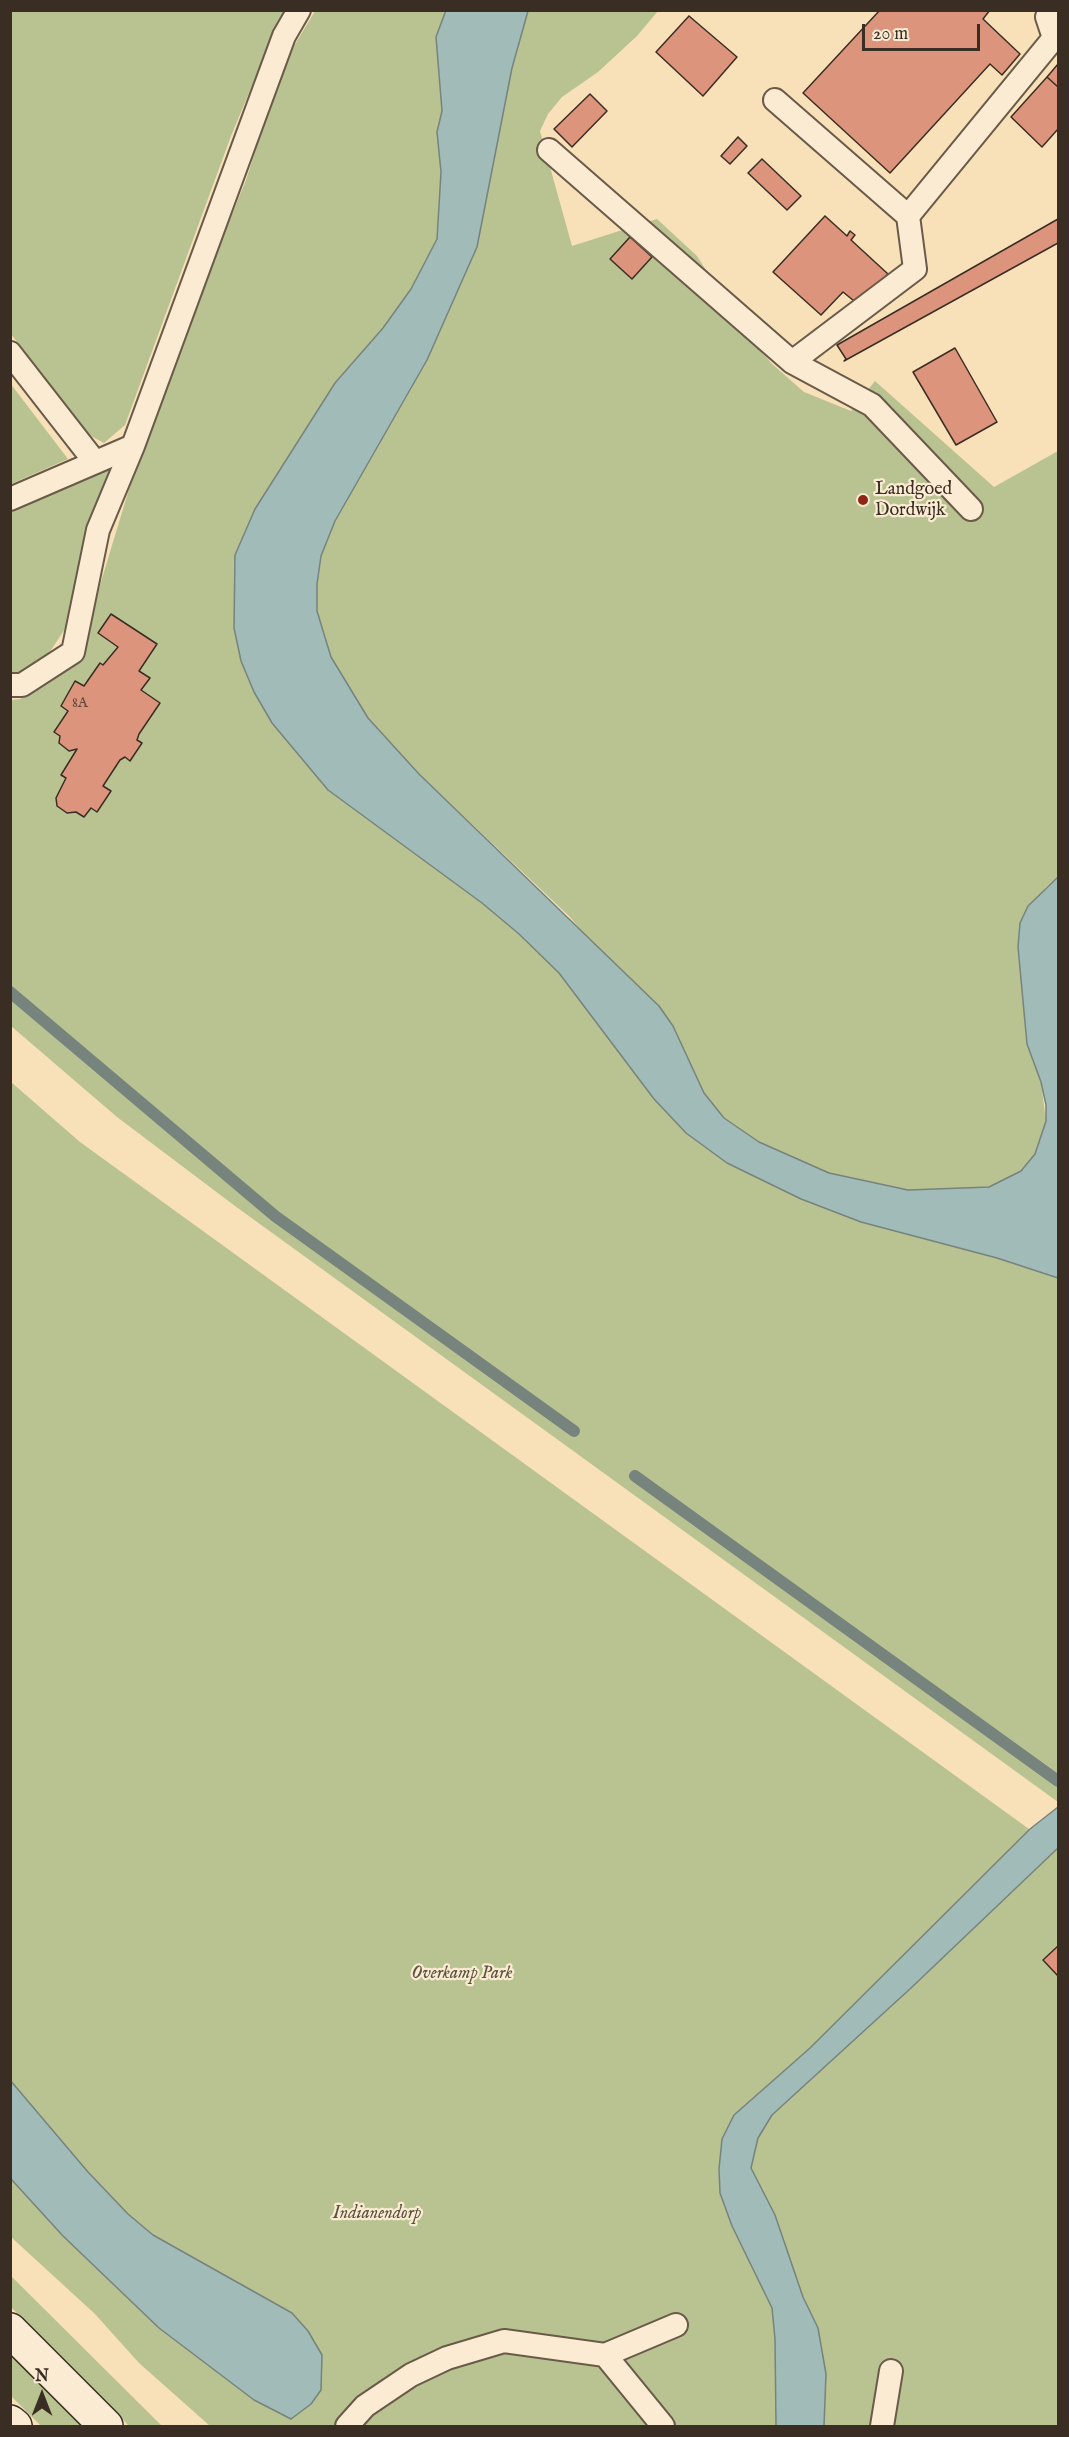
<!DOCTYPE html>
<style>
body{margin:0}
#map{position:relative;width:1069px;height:2437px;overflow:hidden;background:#f8e0b9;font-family:"IM FELL English",serif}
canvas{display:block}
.frame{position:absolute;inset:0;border:12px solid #3a2e24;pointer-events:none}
.north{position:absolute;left:12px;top:2365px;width:60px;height:60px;-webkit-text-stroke:4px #faebd2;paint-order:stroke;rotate:0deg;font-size:16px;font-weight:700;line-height:24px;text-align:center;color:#3a2e24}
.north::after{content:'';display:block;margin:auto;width:21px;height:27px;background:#3a2e24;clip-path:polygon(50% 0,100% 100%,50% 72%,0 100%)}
.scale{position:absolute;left:862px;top:24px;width:118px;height:27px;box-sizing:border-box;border:3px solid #3a2e24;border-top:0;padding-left:8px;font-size:18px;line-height:21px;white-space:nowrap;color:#3a2e24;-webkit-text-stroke:4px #faebd2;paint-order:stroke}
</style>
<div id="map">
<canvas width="1069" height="2437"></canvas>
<div class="frame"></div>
<div class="north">N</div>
<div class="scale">20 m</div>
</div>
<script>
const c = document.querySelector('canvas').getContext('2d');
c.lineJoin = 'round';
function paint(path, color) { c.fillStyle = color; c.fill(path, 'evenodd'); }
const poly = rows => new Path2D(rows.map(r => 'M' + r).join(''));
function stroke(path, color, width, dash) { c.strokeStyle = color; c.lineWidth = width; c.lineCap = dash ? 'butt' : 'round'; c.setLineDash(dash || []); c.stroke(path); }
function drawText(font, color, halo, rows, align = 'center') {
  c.font = font + ' "IM FELL English",serif'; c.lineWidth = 4.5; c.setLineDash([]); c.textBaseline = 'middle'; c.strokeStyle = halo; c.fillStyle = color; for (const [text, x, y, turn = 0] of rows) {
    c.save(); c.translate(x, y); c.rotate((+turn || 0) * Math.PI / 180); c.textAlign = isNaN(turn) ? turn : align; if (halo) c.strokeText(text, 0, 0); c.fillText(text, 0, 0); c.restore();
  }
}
const green = poly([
 [10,11,288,11,266,52,231,136,125,425,104,443,89,435,11,334],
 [315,11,446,11,436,37,442,111,437,132,441,172,437,239,411,289,383,328,335,383,255,509,235,555,254,692,272,723,328,790,482,903,519,934,559,973,654,1099,686,1133,727,1163,801,1199,861,1222,997,1258,1058,1278,1058,1802,235,1206,117,1117,11,1026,11,700,20,699,49,683,68,663,84,638,136,466,190,318,246,180,271,102,294,46],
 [528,11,658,11,637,36,598,72,562,97,548,114,540,131,572,246,657,219,697,256,738,321,771,363,804,392,851,411,875,381,994,487,1058,451,1058,877,1045,888,1018,947,1027,1044,1041,1082,1046,1121,1035,1154,1021,1171,989,1187,908,1190,860,1181,829,1173,759,1142,724,1118,704,1093,689,1064,570,917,419,774,368,718,331,657,317,611,317,584,321,556,335,521,426,360,477,247,512,68],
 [10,383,68,459,11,484,10,484],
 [114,464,65,629,51,650,36,666,11,678,11,508],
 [11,1082,80,1142,1058,1850,1058,2426,210,2426,139,2363,95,2314,11,2237],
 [10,2275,162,2426,129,2426,11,2307],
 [10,2351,86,2426,41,2426,11,2396]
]);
const water = poly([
 [446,10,528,11,512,68,477,247,427,360,335,521,321,556,317,584,317,611,331,657,368,718,419,774,659,1006,673,1026,704,1093,724,1118,759,1142,829,1173,908,1190,989,1187,1021,1171,1035,1154,1046,1121,1046,1105,1041,1082,1027,1044,1018,947,1020,923,1028,906,1058,877,1058,1278,997,1258,861,1222,801,1199,727,1163,686,1133,654,1099,559,973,519,934,482,903,328,790,272,723,254,692,241,661,234,628,235,555,255,509,335,383,383,328,411,289,437,239,441,172,437,132,442,111,436,37,446,10],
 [1058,1807,1058,1848,911,1988,772,2115,758,2138,751,2168,775,2215,803,2297,818,2328,826,2374,824,2426,776,2426,775,2339,772,2308,732,2226,720,2193,719,2169,722,2139,734,2115,810,2048,1030,1829,1058,1807],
 [10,2080,88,2172,128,2214,153,2235,292,2313,308,2331,322,2355,321,2390,311,2404,291,2419,254,2400,159,2328,63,2236,11,2179,10,2080]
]);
const stream = poly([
 [10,992,275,1216,574,1431],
 [635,1476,1058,1781]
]);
const building = poly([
 [880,10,990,10,983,19,1020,54,1002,75,990,64,890,173,803,93,880,10],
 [689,16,737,57,703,96,656,52,689,16],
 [1058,64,1058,87,1047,77,1058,64],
 [1047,77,1058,87,1058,129,1042,147,1011,117,1047,77],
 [590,94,607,111,572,147,554,129,590,94],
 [738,137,747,146,730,164,721,156,738,137],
 [762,159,801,196,787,210,748,173,762,159],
 [825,216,847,236,850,231,855,235,851,240,888,274,859,305,843,292,821,315,773,272,825,216],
 [1058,219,1058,243,844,361,846,359,837,345,1058,219],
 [630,237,652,257,632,279,610,259,630,237],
 [955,348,997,422,956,445,913,372,955,348],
 [111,614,157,644,139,671,150,678,141,690,160,703,139,734,137,740,142,743,130,761,125,757,120,760,103,786,111,791,97,812,91,808,84,817,76,812,67,813,57,806,56,798,66,778,61,775,77,749,69,751,59,743,60,736,54,732,68,711,61,706,75,681,84,686,100,663,103,665,118,647,98,633,111,614],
 [1058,1946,1058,1976,1043,1960,1058,1946]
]);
const lane = poly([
 [775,100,908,216,1054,38,1047,17,1051,10],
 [549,150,792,362,915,269,908,216],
 [10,353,95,462],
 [792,362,872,405,971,509],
 [10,499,133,446],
 [10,685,22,685,73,652,98,530,133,446,284,36,299,10],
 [605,2355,663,2426],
 [347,2426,365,2406,411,2375,447,2358,504,2341,605,2355,676,2325],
 [882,2426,891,2371]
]);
const secondary = poly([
 [10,2330,106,2426],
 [10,2422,15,2426]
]);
const markers = [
 [863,500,6,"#8f2418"]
];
const numberNames = [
 ["8A",80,704]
];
const poiNames = [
 ["Landgoed",875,490],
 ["Dordwijk",875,511]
];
const parkNames = [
 ["Overkamp Park",462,1974],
 ["Indianendorp",377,2214]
];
paint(green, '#b9c392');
paint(water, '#a0bbb8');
stroke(water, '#77837d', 1.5);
stroke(stream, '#77837d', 12);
paint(building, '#dd947c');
stroke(building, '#3a2e24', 1.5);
stroke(lane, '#6a5a49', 26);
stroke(secondary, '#3a2e24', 36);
stroke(lane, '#faebd2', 22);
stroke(secondary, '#faebd2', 33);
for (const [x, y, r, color] of markers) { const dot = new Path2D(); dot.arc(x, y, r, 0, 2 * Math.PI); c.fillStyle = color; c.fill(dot); stroke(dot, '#faebd2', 2); }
drawText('15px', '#63483a', null, numberNames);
drawText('18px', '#3a2e24', '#faebd2', poiNames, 'left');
drawText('italic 18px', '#5a5340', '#faebd2', parkNames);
</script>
